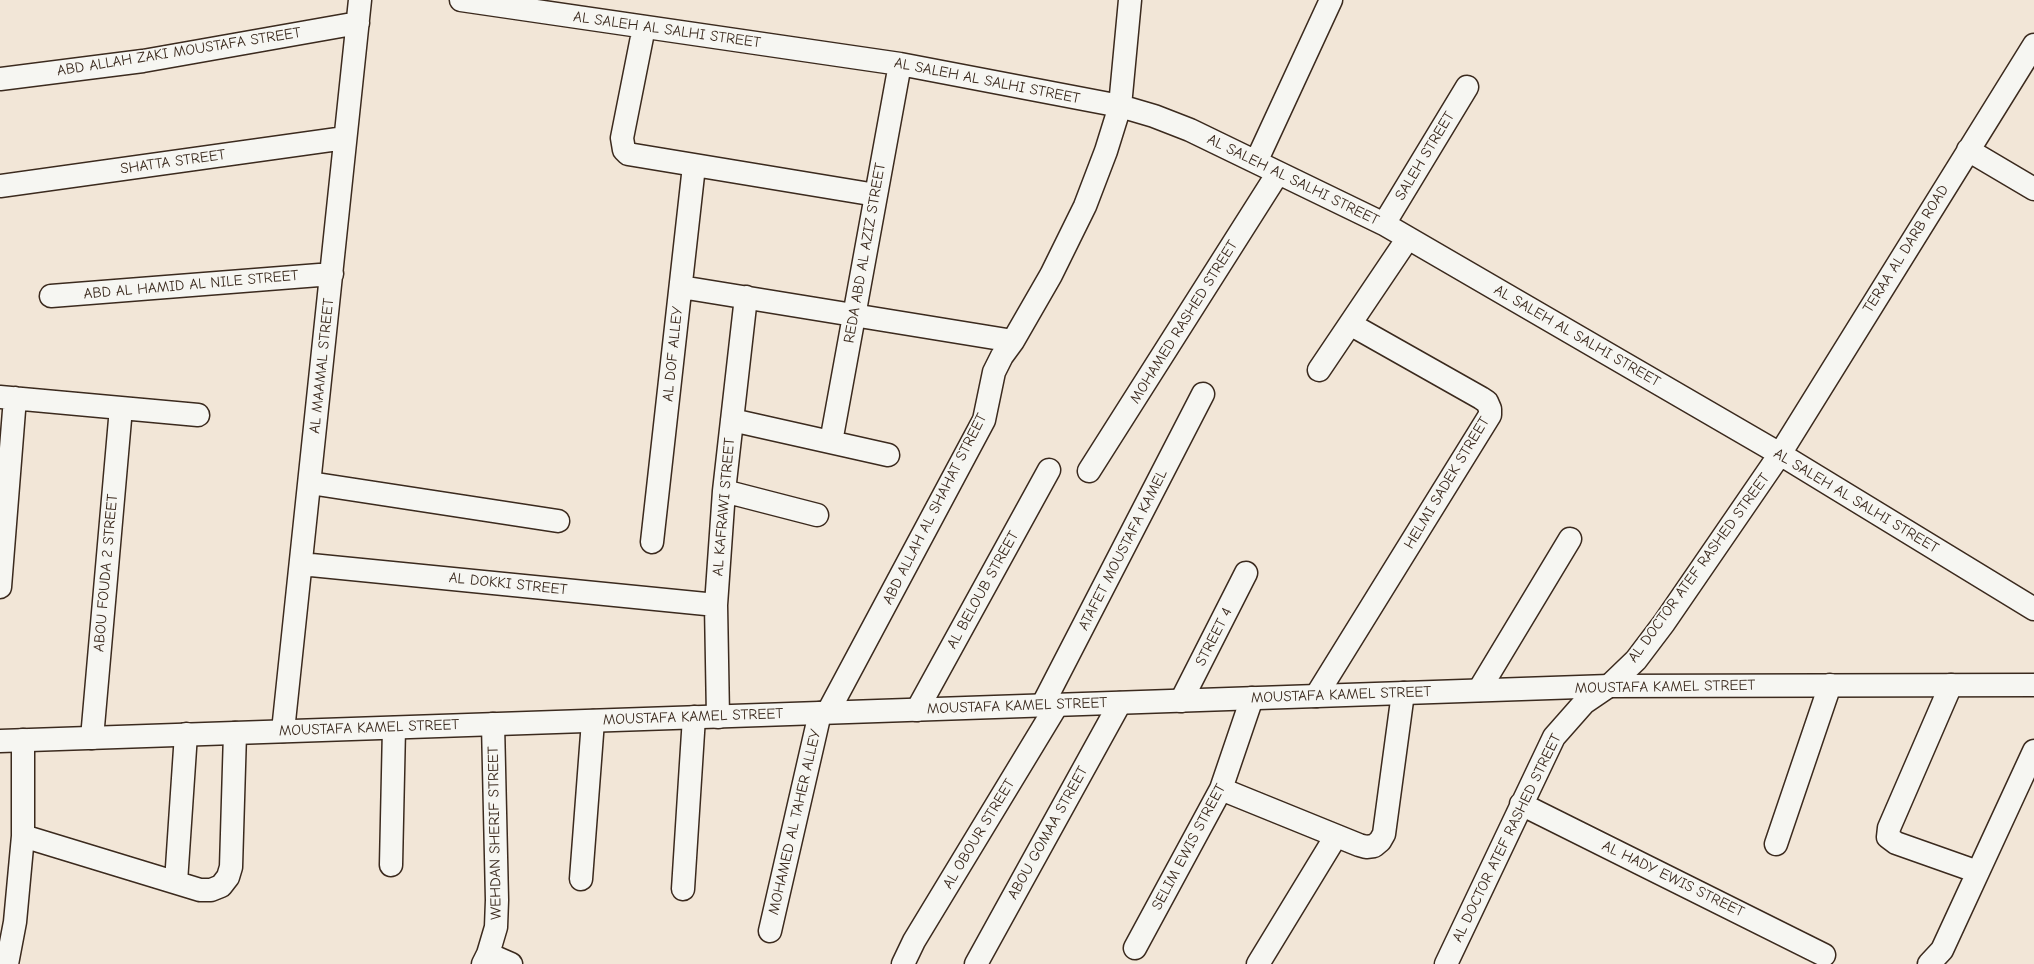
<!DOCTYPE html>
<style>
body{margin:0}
canvas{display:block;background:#f2e6d7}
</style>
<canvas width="2034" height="964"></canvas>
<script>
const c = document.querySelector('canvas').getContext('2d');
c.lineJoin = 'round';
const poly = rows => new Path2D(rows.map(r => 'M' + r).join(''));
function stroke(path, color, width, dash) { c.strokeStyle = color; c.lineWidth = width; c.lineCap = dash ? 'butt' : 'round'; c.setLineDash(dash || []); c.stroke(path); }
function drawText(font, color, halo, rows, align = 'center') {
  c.font = font + ' "Comic Neue",sans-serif'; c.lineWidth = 3.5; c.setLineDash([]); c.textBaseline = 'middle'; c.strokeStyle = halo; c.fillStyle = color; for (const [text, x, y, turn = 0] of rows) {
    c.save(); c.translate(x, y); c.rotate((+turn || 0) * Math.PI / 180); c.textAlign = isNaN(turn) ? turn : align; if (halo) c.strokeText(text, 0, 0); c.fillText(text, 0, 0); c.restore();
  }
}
const minor = poly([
 [461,0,900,64,1120,106,1154,116,1190,130,1384,224,1780,454,2034,609],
 [644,27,622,138,624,150,628,154,876,195],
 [0,79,143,61,358,23],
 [1968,150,2034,189],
 [1256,162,1331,0],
 [0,186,345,138],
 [1384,224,1467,87],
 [681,287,1013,341],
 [51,296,332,274],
 [1319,370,1408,238],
 [0,397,198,415],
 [732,420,888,455],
 [831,442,900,64],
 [1089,471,1278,173],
 [310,483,558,521],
 [724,491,817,515],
 [652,542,694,166],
 [301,564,716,605],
 [0,587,15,398],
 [1951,685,1889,828,1888,837,1896,843,1978,872],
 [1479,690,1570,539],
 [1316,696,1490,415,1490,409,1487,402,1481,398,1350,324],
 [1181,701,1246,573],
 [1042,706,1203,394],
 [917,710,1049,470],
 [828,712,984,420,994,372,1002,356,1013,341,1051,275,1085,206,1106,151,1120,106,1130,0],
 [718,717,716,605,724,491,746,297],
 [283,731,360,0],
 [92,738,121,408],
 [1221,789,1359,845,1366,847,1374,846,1380,841,1384,834,1403,693],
 [1521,804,1824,955],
 [23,836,200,890,211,890,221,886,228,877,231,867,235,733],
 [1776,844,1830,685],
 [391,865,394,728],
 [581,879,593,721],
 [176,882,186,734],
 [683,889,694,717],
 [770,931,820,713],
 [1135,948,1221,789,1252,698],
 [488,954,511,964],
 [7,964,15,922,23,836,23,740],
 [483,964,488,954,496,927,497,900,493,724],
 [903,964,914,941,1057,705],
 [976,964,1120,703],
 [1258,964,1336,836],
 [1446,964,1554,737,1584,703,1609,686,1636,660,1664,623,1780,454,2034,45],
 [1929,964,1942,950,2034,751]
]);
const major = poly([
 [0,741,1609,686,2034,685]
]);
const streetNames = [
 ["AL SALEH AL SALHI STREET",667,30,8],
 ["ABD ALLAH ZAKI MOUSTAFA STREET",179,52,-9],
 ["AL SALEH AL SALHI STREET",987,81,11],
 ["SALEH STREET",1425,156,-59],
 ["SHATTA STREET",173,162,-8],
 ["AL SALEH AL SALHI STREET",1293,180,26],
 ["TERAA AL DARB ROAD",1906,249,-58],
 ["REDA ABD AL AZIZ STREET",865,253,-80],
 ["ABD AL HAMID AL NILE STREET",191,285,-5],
 ["MOHAMED RASHED STREET",1184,322,-58],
 ["AL SALEH AL SALHI STREET",1577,336,30],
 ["AL DOF ALLEY",673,354,-84],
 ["AL MAAMAL STREET",322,366,-84],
 ["HELMI SADEK STREET",1447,483,-59],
 ["AL SALEH AL SALHI STREET",1856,501,31],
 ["AL KAFRAWI STREET",724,507,-85],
 ["ABD ALLAH AL SHAHAT STREET",935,509,-63],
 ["ATAFET MOUSTAFA KAMEL",1123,550,-63],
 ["AL DOCTOR ATEF RASHED STREET",1699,568,-54],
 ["ABOU FOUDA 2 STREET",106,573,-85],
 ["AL DOKKI STREET",508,584,6],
 ["AL BELOUB STREET",983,590,-61],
 ["STREET 4",1214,637,-63],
 ["MOUSTAFA KAMEL STREET",1665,687,-1],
 ["MOUSTAFA KAMEL STREET",1341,695,-2],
 ["MOUSTAFA KAMEL STREET",1017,706,-2],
 ["MOUSTAFA KAMEL STREET",693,717,-2],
 ["MOUSTAFA KAMEL STREET",369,728,-2],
 ["MOHAMED AL TAHER ALLEY",795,822,-77],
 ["WEHDAN SHERIF STREET",495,833,-91],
 ["ABOU GOMAA STREET",1048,833,-61],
 ["AL OBOUR STREET",979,834,-59],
 ["AL DOCTOR ATEF RASHED STREET",1507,838,-64],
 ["SELIM EWIS STREET",1189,847,-62],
 ["AL HADY EWIS STREET",1673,879,26]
];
stroke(minor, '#3b2a1e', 25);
stroke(major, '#3b2a1e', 25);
stroke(minor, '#f6f6f2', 22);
stroke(major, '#f6f6f2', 22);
drawText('15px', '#3b2a1e', '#f6f6f2', streetNames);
</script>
